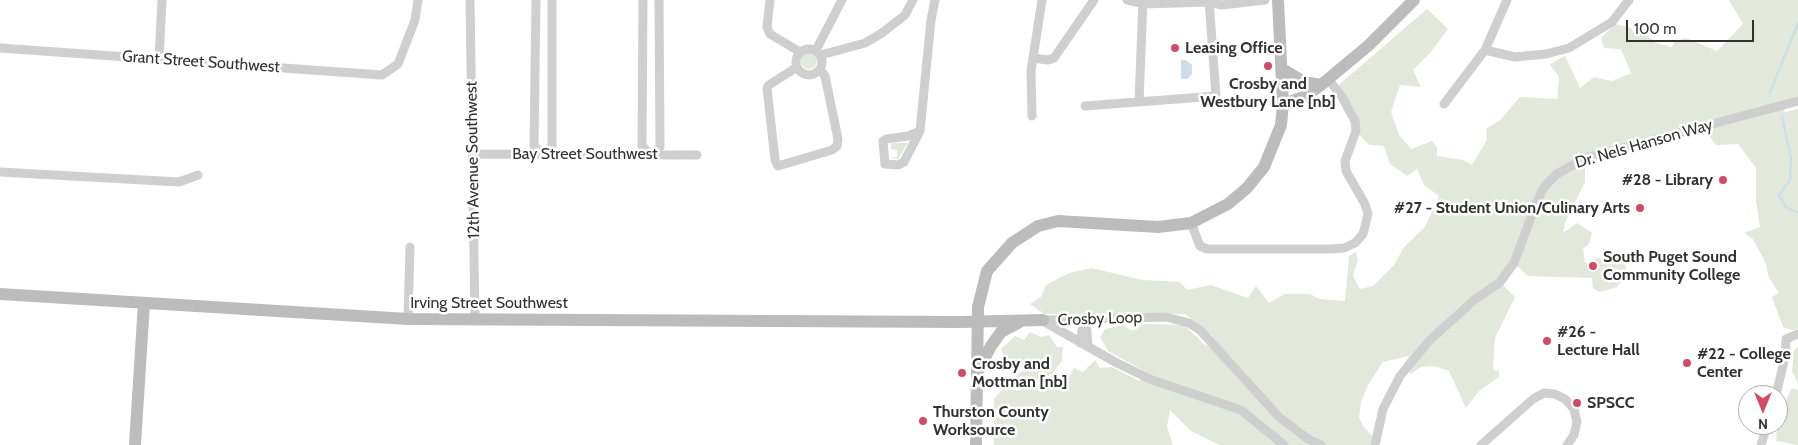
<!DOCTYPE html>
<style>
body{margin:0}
#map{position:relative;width:1798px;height:445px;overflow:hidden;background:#fff;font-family:Cabin,sans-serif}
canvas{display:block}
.north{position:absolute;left:1738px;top:385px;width:50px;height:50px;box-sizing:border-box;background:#fff;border:1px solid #adadad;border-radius:50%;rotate:180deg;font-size:14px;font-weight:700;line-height:20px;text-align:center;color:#323232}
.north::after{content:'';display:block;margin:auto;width:18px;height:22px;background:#d14c63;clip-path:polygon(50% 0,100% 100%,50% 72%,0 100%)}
.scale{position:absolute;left:1626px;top:20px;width:128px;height:22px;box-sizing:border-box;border:2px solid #323232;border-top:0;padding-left:6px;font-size:15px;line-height:18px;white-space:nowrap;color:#323232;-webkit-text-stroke:4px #fff;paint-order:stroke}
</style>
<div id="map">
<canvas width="1798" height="445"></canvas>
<div class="north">N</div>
<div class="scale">100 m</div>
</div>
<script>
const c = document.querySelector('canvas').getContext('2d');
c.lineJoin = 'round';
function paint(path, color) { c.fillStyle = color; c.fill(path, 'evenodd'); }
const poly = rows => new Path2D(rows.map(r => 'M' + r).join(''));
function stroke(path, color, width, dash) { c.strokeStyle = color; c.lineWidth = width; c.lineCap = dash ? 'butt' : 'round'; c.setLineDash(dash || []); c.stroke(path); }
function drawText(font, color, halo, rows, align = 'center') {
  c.font = font + ' Cabin,sans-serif'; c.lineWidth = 5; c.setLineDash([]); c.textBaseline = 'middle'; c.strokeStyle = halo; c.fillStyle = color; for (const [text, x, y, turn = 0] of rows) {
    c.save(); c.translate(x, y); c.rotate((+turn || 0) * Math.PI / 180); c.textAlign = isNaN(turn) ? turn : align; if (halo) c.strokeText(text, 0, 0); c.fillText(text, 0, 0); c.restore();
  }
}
const green = poly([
 [1729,0,1798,0,1798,101,1783,105,1785,112,1798,109,1798,329,1792,330,1783,327,1772,297,1779,293,1769,278,1766,264,1753,239,1744,233,1760,227,1756,201,1756,168,1738,144,1716,145,1709,135,1716,124,1585,158,1585,182,1565,223,1563,233,1577,223,1592,233,1589,244,1583,249,1585,262,1594,268,1596,258,1606,259,1612,254,1626,266,1626,276,1617,287,1600,292,1593,289,1592,278,1528,276,1514,263,1500,282,1515,297,1495,338,1493,370,1499,371,1499,377,1479,391,1466,408,1449,371,1434,366,1421,367,1411,374,1403,365,1409,356,1383,362,1368,385,1361,402,1359,417,1363,426,1372,436,1377,436,1375,445,1220,445,1191,431,1170,410,1167,427,1173,445,994,445,994,399,1004,387,1017,391,1031,386,1065,385,1074,368,1083,372,1095,360,1100,368,1112,367,1139,381,1148,373,1108,351,1100,337,1105,329,1124,325,1132,331,1144,324,1184,325,1205,345,1215,346,1212,335,1206,333,1203,327,1185,314,1044,314,1030,304,1041,297,1046,285,1069,273,1091,268,1143,280,1180,282,1187,290,1211,285,1248,298,1256,286,1269,303,1285,294,1310,294,1319,299,1345,301,1349,256,1356,252,1358,260,1353,276,1360,289,1373,286,1394,265,1404,247,1425,227,1439,196,1424,185,1417,169,1407,176,1390,164,1384,146,1369,145,1356,131,1335,88,1427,9,1448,29,1430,53,1413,70,1421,87,1400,85,1391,112,1399,135,1411,149,1432,141,1437,147,1437,156,1463,160,1472,165,1487,140,1486,129,1500,120,1520,97,1557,99,1559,77,1550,64,1565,56,1580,88,1594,77,1612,81,1631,73,1621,49,1604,48,1601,38,1615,24,1631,28,1634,33,1645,33,1656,43,1672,47,1675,41,1686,38,1717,51,1743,24],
 '801 61a8 8 0 1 1 16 0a8 8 0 1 1-16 0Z',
 [892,143,908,143,898,159,890,158,897,157,897,150,890,149],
 [1030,332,1041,337,1049,335,1057,347,1063,347,1062,361,1051,375,1023,384,1015,377,1019,373,1028,369,1025,366,1008,366,1001,349,1015,336,1024,340],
 [1798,347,1798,384,1792,371,1794,350],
 [1792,388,1797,390,1798,388,1798,445,1776,441,1777,427,1783,421,1781,409]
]);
const water = poly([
 [1181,60,1186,60,1192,65,1192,74,1187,79,1181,79]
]);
const stream = poly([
 [1770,92,1798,23],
 [1782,117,1791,158,1790,180,1779,195,1786,207,1798,213]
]);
const street = poly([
 [470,0,475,320],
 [536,0,534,146,543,154],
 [643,0,642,146,651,155,660,147,659,0],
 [770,0,767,27,770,34,800,52],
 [1127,0,1143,4,1209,2,1222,5,1265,0],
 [0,48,382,75,398,64,415,20,418,0],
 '796 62a13 13 0 1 1 26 0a13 13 0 1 1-26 0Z',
 [816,50,842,0],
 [1485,50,1515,57,1546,54,1569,48,1612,22,1629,0],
 [821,55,865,43,882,33,905,15,913,0],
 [1033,58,1048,60,1054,58,1094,0],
 [159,59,162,0],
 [797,67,769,85,767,88,775,160,778,166,832,150,837,146,838,139,825,76,820,70],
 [1139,102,1143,0],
 [1444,104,1485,50,1507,0],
 [1085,106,1216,96,1209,0],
 [1032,116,1031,71,1042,0],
 [920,131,908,136,886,139,883,141,885,164,898,165,904,162,920,131,931,20,935,0],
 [472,154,697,155],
 [543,154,552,146,552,0],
 [0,172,179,182,198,175],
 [1191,223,1200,246,1207,249,1331,249,1344,248,1355,243,1363,234,1368,214,1365,204,1346,171,1345,161,1356,131,1355,121,1342,97,1329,80],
 [408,319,410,247],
 [1086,319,1088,347],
 [1043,320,1166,317,1189,323,1200,330,1279,417,1308,439,1321,445],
 [1043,321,1115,362,1152,380,1241,410,1284,445],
 [1080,343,1084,319],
 [1776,395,1785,357,1786,339,1798,334],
 [1375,445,1383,409,1400,376,1429,341,1473,301,1500,282,1514,263,1536,204,1544,187,1557,174,1585,158,1798,101],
 [1481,445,1533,399,1544,393,1555,394,1565,399,1574,409,1577,422,1574,435,1567,445],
 [1761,445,1767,425]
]);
const secondary = poly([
 [1282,69,1304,82,1321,85],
 [1283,104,1304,97,1321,85,1369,45,1414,0],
 [0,294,408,319,959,322,1043,320],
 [978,371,991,346,1001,332,1018,323],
 [135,445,144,303],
 [976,445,978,307,987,271,1012,243,1038,226,1058,221,1158,227,1191,223,1228,204,1247,188,1264,167,1281,125,1283,104,1278,0]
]);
const markers = [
 [1175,48,5,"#d14c63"],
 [1268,66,5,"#d14c63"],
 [1723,180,5,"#d14c63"],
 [1640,208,5,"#d14c63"],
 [1593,266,5,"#d14c63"],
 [1547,341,5,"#d14c63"],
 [1687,363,5,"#d14c63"],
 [962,373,5,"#d14c63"],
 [1577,403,5,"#d14c63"],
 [923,421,5,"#d14c63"]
];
const poiNames = [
 ["Leasing Office",1185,48],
 ["Crosby and",1268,84,"center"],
 ["Westbury Lane [nb]",1268,102,"center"],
 ["#28 - Library",1713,180,"right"],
 ["#27 - Student Union/Culinary Arts",1630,208,"right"],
 ["South Puget Sound",1603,257],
 ["Community College",1603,275],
 ["#26 -",1557,332],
 ["Lecture Hall",1557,350],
 ["#22 - College",1697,354],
 ["Center",1697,372],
 ["Crosby and",972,364],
 ["Mottman [nb]",972,382],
 ["SPSCC",1587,403],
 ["Thurston County",933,412],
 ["Worksource",933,430]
];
const streetNames = [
 ["Grant Street Southwest",201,62,4],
 ["Dr. Nels Hanson Way",1644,144,-16],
 ["Bay Street Southwest",585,154],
 ["12th Avenue Southwest",473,160,-91],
 ["Irving Street Southwest",489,303],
 ["Crosby Loop",1100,319,-2]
];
paint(green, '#e3e8dc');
paint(water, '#ccdfe6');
stroke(stream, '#ccdfe6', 2.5);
stroke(street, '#cfcfcf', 9);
stroke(secondary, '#bcbcbc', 12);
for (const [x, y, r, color] of markers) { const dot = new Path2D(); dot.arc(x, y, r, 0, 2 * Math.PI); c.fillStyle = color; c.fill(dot); stroke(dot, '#fff', 2); }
drawText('bold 16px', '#323232', '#fff', poiNames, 'left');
drawText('16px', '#323232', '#fff', streetNames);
</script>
